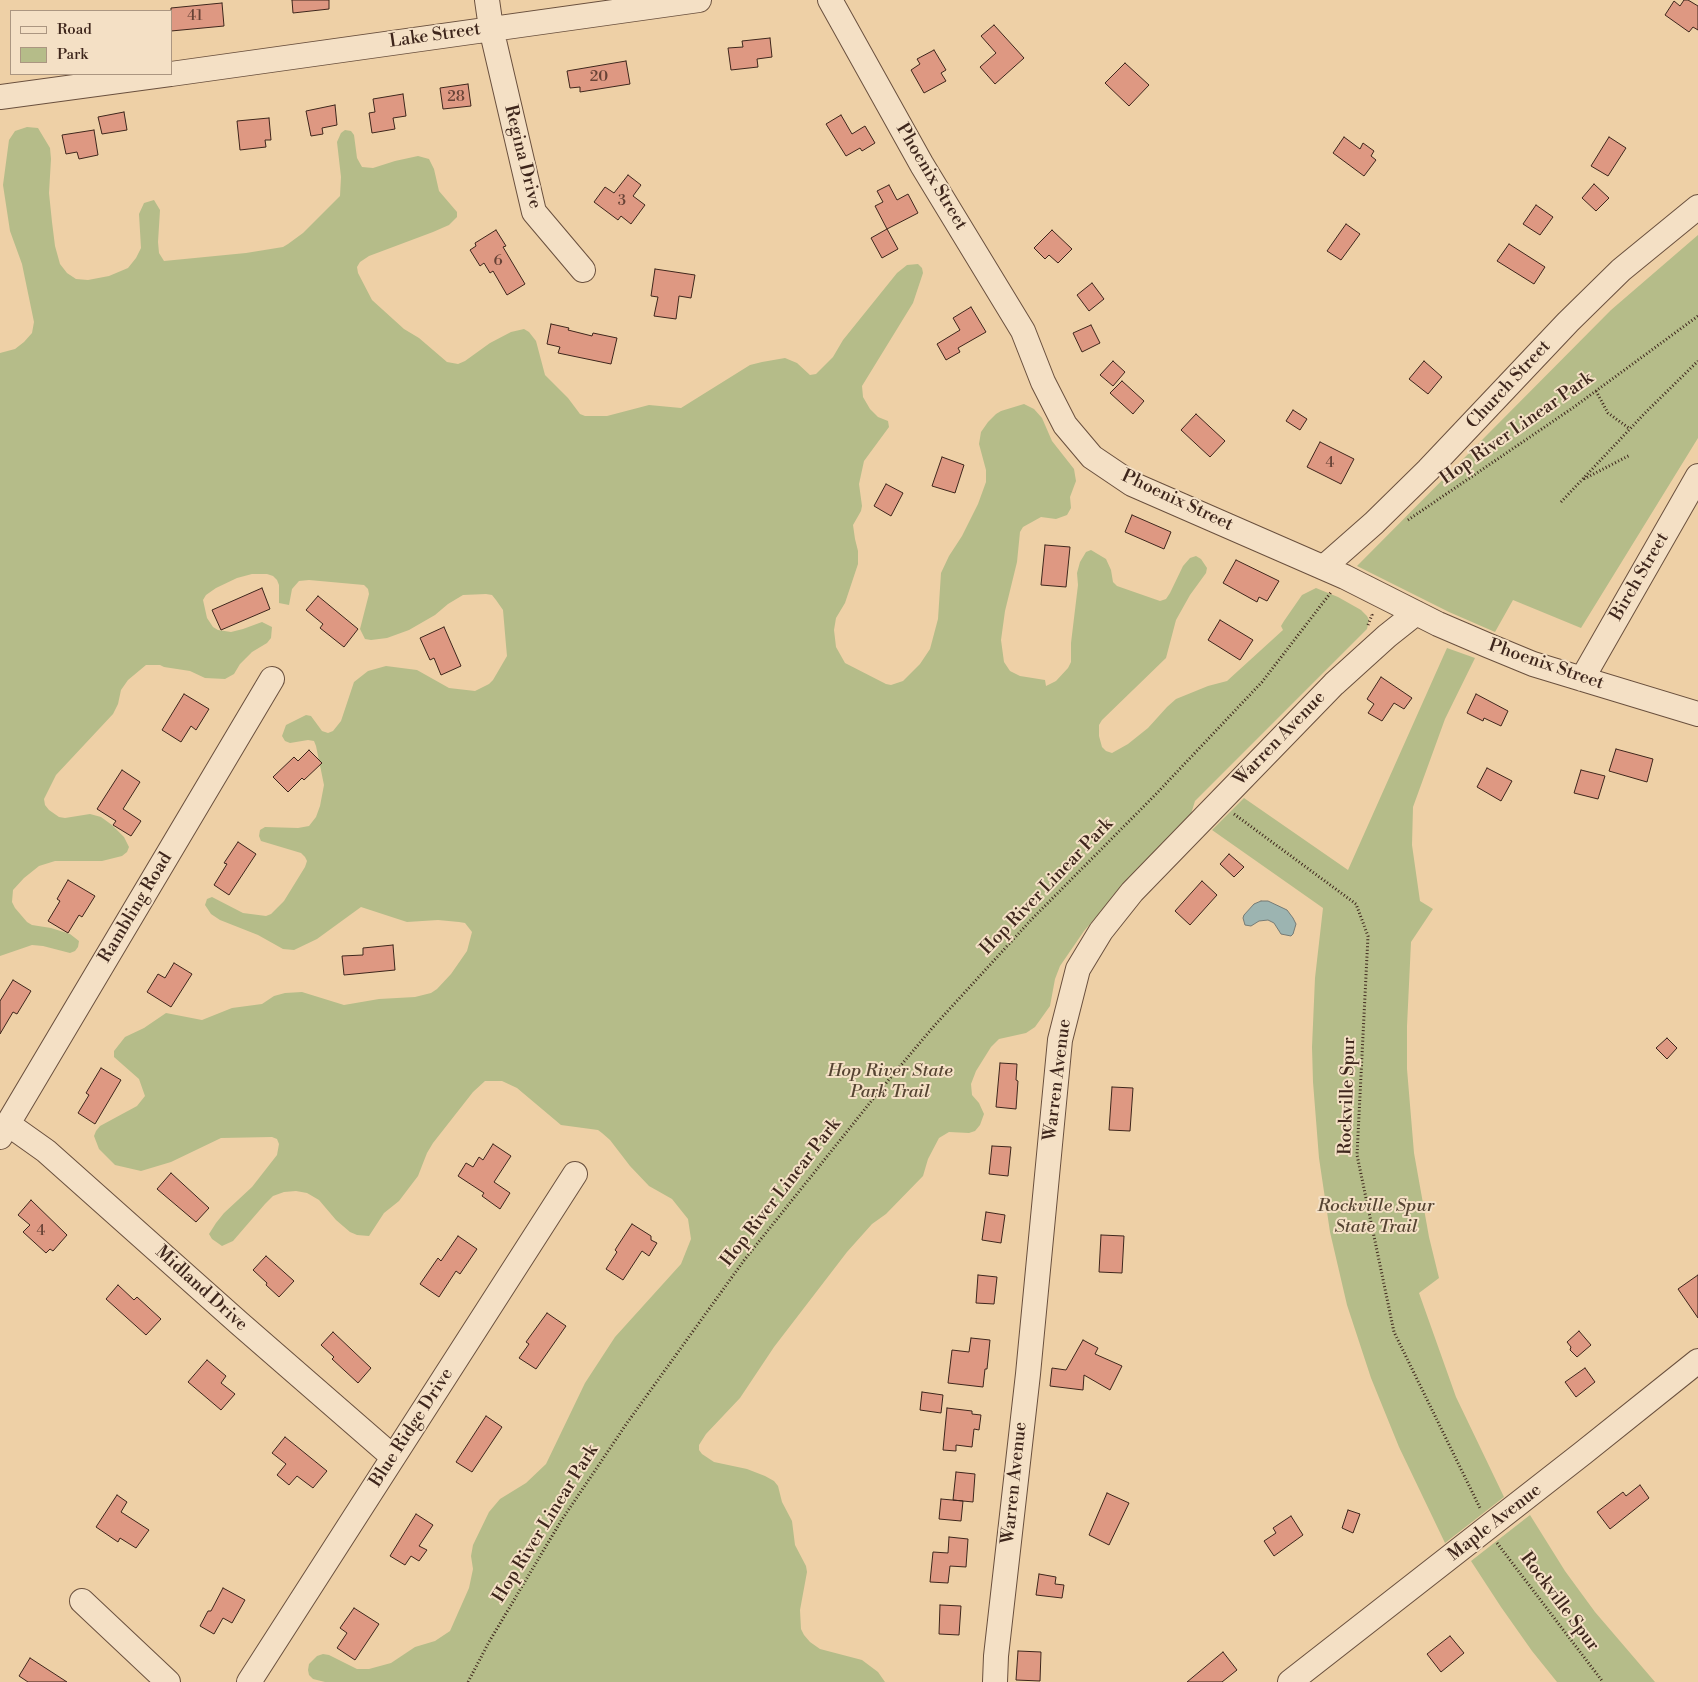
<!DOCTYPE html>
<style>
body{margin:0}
#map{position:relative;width:1698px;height:1682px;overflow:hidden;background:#eed0a6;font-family:"Libre Bodoni",serif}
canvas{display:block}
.legend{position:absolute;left:10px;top:10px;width:162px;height:65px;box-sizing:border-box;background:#f4e0c5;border:1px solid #ab9681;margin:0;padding:6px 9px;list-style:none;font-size:15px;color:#3e261c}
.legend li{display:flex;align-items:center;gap:10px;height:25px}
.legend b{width:25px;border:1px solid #ab9681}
</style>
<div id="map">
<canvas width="1698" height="1682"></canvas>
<ul class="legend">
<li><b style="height:6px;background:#f4e0c5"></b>Road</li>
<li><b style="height:14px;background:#b5bc89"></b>Park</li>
</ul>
</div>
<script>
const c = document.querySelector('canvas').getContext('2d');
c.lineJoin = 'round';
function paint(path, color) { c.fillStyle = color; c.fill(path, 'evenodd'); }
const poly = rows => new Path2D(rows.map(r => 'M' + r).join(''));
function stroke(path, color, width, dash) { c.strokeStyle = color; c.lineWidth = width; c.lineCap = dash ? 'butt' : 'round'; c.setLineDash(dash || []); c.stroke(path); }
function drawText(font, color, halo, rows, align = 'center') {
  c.font = font + ' "Libre Bodoni",serif'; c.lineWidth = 4; c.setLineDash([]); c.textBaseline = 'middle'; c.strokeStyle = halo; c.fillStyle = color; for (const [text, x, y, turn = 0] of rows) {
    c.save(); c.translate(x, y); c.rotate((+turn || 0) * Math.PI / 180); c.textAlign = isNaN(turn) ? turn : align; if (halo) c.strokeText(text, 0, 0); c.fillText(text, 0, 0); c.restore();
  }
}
const green = poly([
 [27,127,38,128,50,148,51,159,49,193,52,222,55,246,60,264,67,273,76,279,88,280,109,276,128,268,136,258,141,248,139,214,144,203,154,200,160,210,158,242,159,253,164,261,246,253,283,247,288,244,303,233,340,196,341,177,337,142,341,133,345,130,351,131,354,135,357,158,362,167,373,168,395,161,418,156,429,159,434,169,439,191,457,212,457,217,449,225,433,232,369,256,360,262,357,267,358,273,372,300,404,329,419,338,447,362,458,364,465,361,490,343,511,332,524,329,529,332,536,341,545,375,568,398,580,414,585,416,607,416,649,405,681,408,750,365,762,362,785,358,797,363,810,375,816,374,833,357,843,340,897,273,907,265,918,264,922,268,923,273,913,303,862,386,863,397,870,409,878,417,888,421,889,427,864,461,859,484,862,506,861,511,853,525,855,539,858,551,858,564,845,603,836,618,834,630,836,647,845,663,886,684,891,685,903,681,920,664,930,649,938,619,941,573,949,556,962,536,978,504,986,482,986,470,979,444,981,432,988,422,996,414,1001,411,1024,404,1034,409,1042,418,1052,441,1074,469,1076,481,1070,497,1071,508,1067,515,1056,519,1041,517,1023,527,1020,532,1017,562,1005,611,1001,640,1004,662,1010,671,1020,676,1045,680,1046,686,1056,681,1068,668,1071,662,1071,643,1078,585,1077,573,1080,562,1086,552,1091,550,1106,559,1111,570,1113,582,1117,586,1160,601,1166,599,1170,593,1183,566,1190,558,1196,556,1201,559,1207,568,1206,573,1190,595,1176,620,1166,658,1102,720,1099,725,1099,736,1102,747,1106,751,1112,753,1128,744,1148,728,1167,707,1176,699,1208,686,1227,681,1283,630,1281,626,1284,621,1302,595,1316,588,1338,597,1361,610,1367,616,1369,620,1367,629,1195,801,1191,814,1114,896,1084,931,1060,966,1055,979,1050,1006,1035,1027,1026,1033,999,1039,991,1047,976,1071,971,1084,972,1095,979,1103,984,1114,980,1125,975,1131,969,1133,949,1132,939,1138,928,1159,923,1176,886,1214,872,1224,847,1252,774,1347,740,1398,706,1434,699,1445,699,1450,702,1454,714,1462,747,1469,765,1476,774,1481,778,1486,782,1502,792,1521,795,1545,806,1566,807,1572,800,1610,801,1629,804,1635,810,1642,820,1649,862,1660,878,1672,885,1682,325,1682,313,1679,309,1675,308,1670,309,1664,317,1656,323,1654,329,1655,357,1669,369,1669,391,1663,415,1647,435,1641,450,1631,469,1588,473,1569,471,1556,473,1545,489,1512,500,1499,526,1483,546,1464,585,1383,615,1337,681,1264,691,1239,688,1219,672,1199,649,1186,630,1166,610,1140,602,1133,598,1130,561,1125,517,1088,502,1081,485,1081,473,1092,433,1143,427,1153,418,1176,399,1201,384,1213,369,1236,357,1235,350,1232,336,1220,319,1200,307,1193,296,1191,284,1192,273,1196,265,1204,233,1241,222,1246,212,1239,209,1234,216,1223,224,1213,252,1187,277,1155,279,1144,277,1139,272,1137,221,1138,171,1162,141,1171,115,1165,99,1149,94,1136,96,1131,100,1126,137,1106,145,1096,139,1079,114,1057,114,1051,125,1037,144,1028,166,1013,202,1020,232,1008,262,1004,274,996,285,993,302,992,344,1005,379,999,415,997,431,993,437,989,451,974,467,951,472,932,465,923,459,922,438,920,407,922,361,907,317,939,294,950,283,949,258,935,220,920,211,914,205,905,207,899,212,897,243,913,266,916,271,914,284,901,305,867,307,861,305,857,301,853,261,841,259,836,260,830,265,827,298,828,309,826,316,817,320,806,324,785,316,746,314,741,308,740,290,743,285,741,282,736,286,725,306,715,311,716,322,731,328,733,333,731,341,721,354,682,368,671,386,666,417,670,449,688,475,691,489,684,493,680,507,656,506,645,503,610,496,600,492,595,486,594,463,595,448,604,435,615,409,630,387,638,371,640,365,639,360,629,369,594,368,589,364,585,309,580,299,581,292,589,289,605,279,603,279,585,277,580,273,576,267,574,252,574,237,578,216,588,206,595,203,600,207,618,213,627,218,630,231,632,243,629,262,622,272,627,271,638,267,643,252,652,240,664,234,674,225,679,205,678,190,671,164,667,160,665,146,665,128,680,121,690,118,704,113,714,56,775,44,799,45,805,49,810,59,817,65,818,90,814,101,817,112,825,124,837,129,847,127,852,122,856,102,861,55,861,39,866,24,878,13,890,12,902,15,908,27,922,32,925,51,928,70,934,79,941,78,947,75,951,70,953,43,946,32,945,0,956,0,353,15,349,24,342,32,333,34,322,22,264,10,231,3,185,9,140,15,131],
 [1698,235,1698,438,1581,628,1513,600,1495,632,1449,612,1357,566,1611,310],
 [1447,648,1475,658,1445,719,1413,807,1412,845,1420,901,1433,909,1411,942,1407,1026,1407,1069,1414,1153,1429,1237,1439,1278,1419,1293,1456,1397,1504,1497,1445,1543,1399,1447,1371,1378,1347,1305,1330,1232,1319,1158,1313,1082,1312,1047,1315,978,1323,908,1212,830,1244,798,1348,870],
 [1530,1515,1565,1571,1595,1612,1655,1682,1557,1682,1532,1651,1501,1607,1471,1561]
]);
const water = poly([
 [1261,901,1268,901,1287,910,1293,918,1296,924,1293,934,1291,936,1281,934,1274,923,1268,920,1259,921,1251,926,1245,925,1243,918,1244,915,1254,904,1261,901]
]);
const building = poly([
 [292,0,329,0,329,9,293,13,292,0],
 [1684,0,1688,0,1698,6,1698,30,1693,27,1689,32,1665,15,1674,1,1680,6,1684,0],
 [222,3,224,26,171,31,171,8,222,3],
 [994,25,1024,58,995,84,980,67,996,53,981,36,994,25],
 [770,38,772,57,757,59,758,67,731,70,728,48,743,47,742,41,770,38],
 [934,50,946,70,941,73,946,81,924,93,911,70,920,64,917,59,934,50],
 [626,61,630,84,580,92,580,87,570,88,567,71,626,61],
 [1125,63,1149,85,1129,106,1105,83,1125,63],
 [468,84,471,106,443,109,440,88,468,84],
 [403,94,406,116,393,118,395,129,372,133,369,113,375,112,373,99,403,94],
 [335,105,337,125,322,128,323,134,311,136,306,111,335,105],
 [124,112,127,130,102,134,98,117,124,112],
 [841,115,852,134,865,126,875,143,862,151,860,148,846,156,826,124,841,115],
 [269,118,271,140,265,140,266,147,240,150,237,121,269,118],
 [94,130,98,155,79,159,77,152,66,154,62,135,94,130],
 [1344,137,1360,149,1363,143,1374,151,1371,156,1376,160,1364,176,1333,153,1344,137],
 [1609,137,1626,148,1608,176,1591,166,1609,137],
 [628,175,641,185,633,196,645,205,631,224,621,216,618,220,594,202,605,187,614,193,628,175],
 [1594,184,1609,198,1596,211,1582,198,1594,184],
 [889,185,897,200,908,194,918,213,887,229,898,249,882,258,871,238,887,229,875,206,883,202,877,191,889,185],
 [1536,205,1553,217,1540,235,1523,224,1536,205],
 [1346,224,1360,234,1341,260,1327,251,1346,224],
 [496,230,506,246,503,247,525,284,507,295,493,271,490,273,484,263,480,266,470,250,476,246,475,243,496,230],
 [1052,230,1072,249,1058,263,1049,255,1045,259,1034,248,1052,230],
 [1509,244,1545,267,1534,284,1497,261,1509,244],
 [655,269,695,275,691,298,679,296,676,319,654,316,658,297,651,296,655,269],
 [1092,283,1104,299,1089,311,1077,295,1092,283],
 [971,307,986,332,958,348,960,352,946,360,937,344,960,330,953,318,971,307],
 [551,324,569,328,568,330,592,336,593,333,617,338,611,364,558,353,560,347,547,344,551,324],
 [1091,325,1100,343,1082,352,1073,333,1091,325],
 [1113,361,1125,372,1113,386,1100,375,1113,361],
 [1424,361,1442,377,1428,394,1409,379,1424,361],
 [1122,381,1144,401,1133,414,1110,393,1122,381],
 [1293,410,1307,419,1300,430,1286,421,1293,410],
 [1196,414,1225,441,1210,457,1181,430,1196,414],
 [1320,442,1354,459,1341,484,1307,467,1320,442],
 [942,457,964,465,955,493,932,486,942,457],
 [886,484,903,493,891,516,874,506,886,484],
 [1132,515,1171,532,1164,549,1125,532,1132,515],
 [1045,545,1070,547,1066,587,1041,585,1045,545],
 [1236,560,1279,581,1267,601,1259,597,1257,602,1223,583,1236,560],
 [262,588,270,609,221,630,212,610,262,588],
 [318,596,358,629,344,647,320,628,323,624,306,610,318,596],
 [1220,620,1253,640,1240,660,1208,640,1220,620],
 [444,627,461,666,441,675,434,658,430,660,420,638,444,627],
 [1381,677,1412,698,1404,709,1394,703,1382,721,1368,713,1374,704,1367,699,1381,677],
 [184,694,209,709,196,730,191,726,181,742,162,730,184,694],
 [1476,694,1508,711,1501,726,1484,718,1483,721,1467,713,1476,694],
 [1616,749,1653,759,1647,782,1609,771,1616,749],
 [309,750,322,763,304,780,302,778,288,792,273,777,294,757,298,761,309,750],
 [1487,768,1512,781,1501,801,1477,787,1487,768],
 [122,770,140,782,123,809,141,821,131,836,113,825,116,821,97,809,122,770],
 [1581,770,1605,776,1598,799,1574,793,1581,770],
 [238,842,256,854,229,895,214,885,227,864,224,863,238,842],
 [1229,854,1244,867,1234,877,1220,864,1229,854],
 [68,880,95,896,82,917,79,915,68,933,48,921,60,901,57,899,68,880],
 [1202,881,1217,895,1190,925,1175,911,1202,881],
 [393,945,395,970,344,975,342,956,363,955,363,948,393,945],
 [174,963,192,974,171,1007,147,992,158,974,165,978,174,963],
 [13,980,31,991,17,1014,13,1012,0,1034,0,1001,13,980],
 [1667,1038,1677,1048,1667,1059,1656,1048,1667,1038],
 [1000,1063,1017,1064,1016,1080,1018,1081,1016,1109,996,1107,1000,1063],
 [101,1068,121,1080,95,1124,78,1113,89,1095,86,1093,101,1068],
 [1112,1087,1133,1088,1130,1131,1109,1130,1112,1087],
 [493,1144,511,1156,494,1182,510,1193,500,1209,482,1196,484,1193,458,1176,466,1163,473,1167,479,1157,483,1160,493,1144],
 [992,1146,1011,1147,1008,1176,989,1174,992,1146],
 [171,1173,209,1208,196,1222,157,1189,171,1173],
 [31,1200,67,1235,53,1251,50,1249,46,1253,23,1232,30,1225,18,1215,31,1200],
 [986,1212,1005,1215,1001,1243,982,1240,986,1212],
 [632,1224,651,1236,651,1240,657,1243,649,1256,642,1251,623,1280,606,1269,617,1252,615,1250,632,1224],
 [1101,1235,1124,1236,1122,1273,1099,1272,1101,1235],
 [458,1236,477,1249,460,1274,456,1271,439,1297,420,1284,438,1258,441,1261,458,1236],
 [266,1256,294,1281,279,1297,266,1285,267,1283,253,1270,266,1256],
 [978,1275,997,1277,994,1304,976,1303,978,1275],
 [1698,1275,1698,1318,1678,1289,1698,1275],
 [118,1285,134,1300,137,1297,161,1319,146,1335,106,1299,118,1285],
 [547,1313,566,1326,536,1369,519,1358,529,1344,526,1342,547,1313],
 [1579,1331,1591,1345,1577,1357,1570,1350,1571,1347,1567,1342,1579,1331],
 [333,1332,371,1368,358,1383,332,1359,334,1357,321,1345,333,1332],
 [971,1338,990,1340,987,1369,985,1369,983,1387,948,1383,952,1350,969,1352,971,1338],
 [1083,1340,1098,1348,1095,1354,1122,1366,1110,1390,1084,1375,1083,1390,1050,1386,1052,1368,1066,1370,1083,1340],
 [207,1360,226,1376,221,1383,235,1394,221,1410,188,1382,207,1360],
 [1585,1368,1595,1382,1576,1397,1565,1382,1585,1368],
 [922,1392,943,1395,941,1413,920,1410,922,1392],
 [947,1408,972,1411,972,1414,981,1415,979,1430,974,1429,972,1447,956,1445,956,1451,943,1450,947,1408],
 [486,1416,502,1427,472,1472,456,1462,486,1416],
 [285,1437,327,1471,313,1488,297,1476,289,1485,277,1475,286,1464,272,1453,285,1437],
 [956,1472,975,1474,973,1502,953,1500,956,1472],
 [1640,1485,1649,1498,1610,1529,1597,1512,1623,1492,1626,1496,1640,1485],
 [1107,1493,1129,1503,1109,1545,1089,1535,1107,1493],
 [117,1495,127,1502,121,1512,149,1530,136,1548,120,1538,118,1542,96,1527,117,1495],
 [941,1499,963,1501,961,1521,939,1519,941,1499],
 [1348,1510,1360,1514,1353,1533,1342,1528,1348,1510],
 [416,1514,433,1525,419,1546,427,1550,419,1561,411,1556,405,1565,390,1556,416,1514],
 [1291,1516,1303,1535,1274,1556,1264,1541,1276,1533,1273,1528,1291,1516],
 [949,1537,968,1539,966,1567,950,1566,948,1583,930,1582,933,1552,948,1553,949,1537],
 [1039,1574,1056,1577,1055,1584,1064,1585,1062,1598,1036,1595,1039,1574],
 [223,1588,245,1600,232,1623,223,1618,214,1634,200,1626,208,1611,211,1611,223,1588],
 [940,1605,961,1606,959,1635,939,1634,940,1605],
 [354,1608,379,1624,355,1660,337,1648,347,1633,340,1628,354,1608],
 [1450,1636,1464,1653,1441,1672,1427,1654,1450,1636],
 [1018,1651,1041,1652,1040,1681,1016,1680,1018,1651],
 [1223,1652,1237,1670,1222,1682,1187,1682,1223,1652],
 [30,1658,67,1682,28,1682,19,1676,30,1658]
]);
const path = poly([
 [1596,391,1608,413,1630,429],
 [1584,479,1630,455],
 [1561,502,1645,413,1698,361],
 [1408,520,1574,407,1698,316],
 [1368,625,1372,615,1371,613],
 [1234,814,1356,904,1368,936,1357,1155,1394,1332,1480,1508],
 [1497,1543,1603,1682],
 [468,1682,489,1642,561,1521,627,1423,745,1259,881,1089,934,1026,1031,920,1156,794,1262,682,1332,591]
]);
const minor = poly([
 [487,0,491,28,534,212,583,270],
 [830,0,922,165,1023,331,1043,382,1065,425,1092,457,1132,484,1345,577,1438,624,1487,645,1533,664,1698,714],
 [171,74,699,0],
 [0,97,170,74],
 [1324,567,1374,523,1428,470,1568,322,1621,270,1698,207],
 [1582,679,1698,476],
 [8,1124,46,1151,239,1323,393,1457],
 [0,1137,272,679],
 [82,1601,168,1682],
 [249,1682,575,1174],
 [995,1682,996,1656,1028,1374,1060,1040,1078,969,1101,931,1132,892,1334,684,1387,636,1416,613],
 [1290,1682,1583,1453,1698,1361]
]);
const numberNames = [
 ["41",195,16],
 ["20",599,77],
 ["28",456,97],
 ["3",622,201],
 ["6",498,261],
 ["4",1330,463],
 ["4",41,1231]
];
const streetNames = [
 ["Lake Street",435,36,-8],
 ["Regina Drive",522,157,76],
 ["Phoenix Street",931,177,59],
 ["Church Street",1509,385,-47],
 ["Hop River Linear Park",1517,429,-35],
 ["Phoenix Street",1177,501,25],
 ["Birch Street",1640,577,-60],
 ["Phoenix Street",1546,665,19],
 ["Warren Avenue",1280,739,-46],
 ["Hop River Linear Park",1047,887,-46],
 ["Rambling Road",136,908,-59],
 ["Warren Avenue",1058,1080,-83],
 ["Rockville Spur",1348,1096,-88],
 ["Hop River Linear Park",781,1193,-52],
 ["Midland Drive",201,1289,42],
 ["Blue Ridge Drive",412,1428,-57],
 ["Warren Avenue",1015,1483,-84],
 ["Maple Avenue",1495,1523,-38],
 ["Hop River Linear Park",546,1524,-58],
 ["Rockville Spur",1559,1602,53]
];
const parkNames = [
 ["Hop River State",890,1072],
 ["Park Trail",890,1093],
 ["Rockville Spur",1376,1207],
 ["State Trail",1376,1228]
];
paint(green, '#b5bc89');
paint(water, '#9cb4b1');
stroke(water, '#767b75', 1);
paint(building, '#de9882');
stroke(building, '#3e261c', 1);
stroke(minor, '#6a503e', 26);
stroke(path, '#3e261c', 3, [1, 2.5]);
stroke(minor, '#f4e0c5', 24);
drawText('15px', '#664236', null, numberNames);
drawText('18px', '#3e261c', '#f4e0c5', streetNames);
drawText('italic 18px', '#564432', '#f4e0c5', parkNames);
</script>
